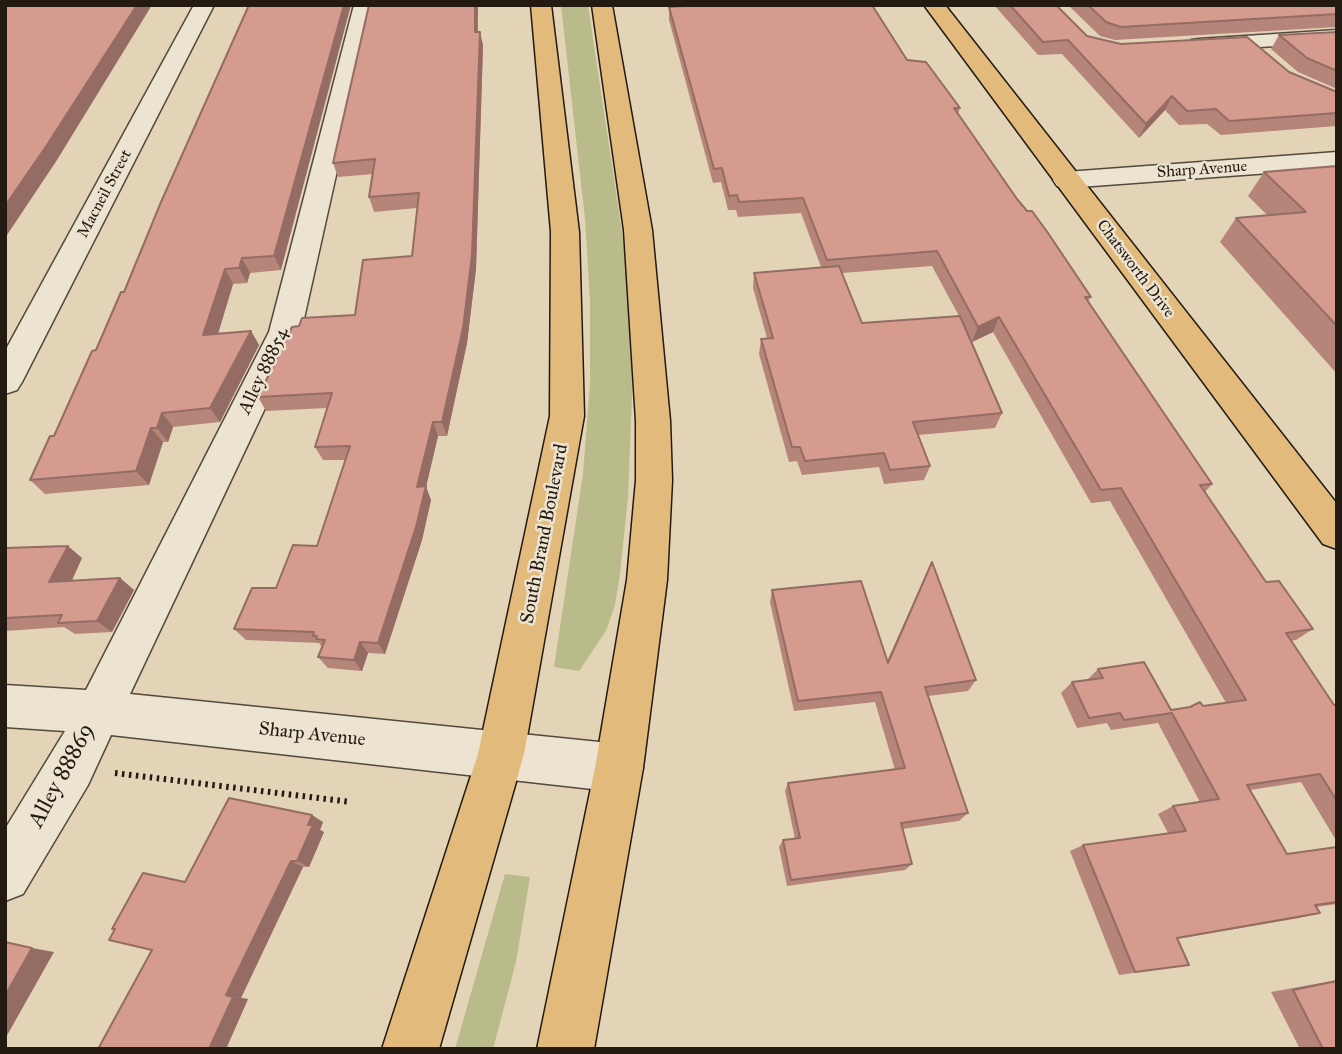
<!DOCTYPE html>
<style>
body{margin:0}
#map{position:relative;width:1342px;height:1054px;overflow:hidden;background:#e3d4b8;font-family:"IM FELL Great Primer",serif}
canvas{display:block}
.frame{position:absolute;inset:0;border:7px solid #231b12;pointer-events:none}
</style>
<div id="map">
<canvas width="1342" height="1054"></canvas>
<div class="frame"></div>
</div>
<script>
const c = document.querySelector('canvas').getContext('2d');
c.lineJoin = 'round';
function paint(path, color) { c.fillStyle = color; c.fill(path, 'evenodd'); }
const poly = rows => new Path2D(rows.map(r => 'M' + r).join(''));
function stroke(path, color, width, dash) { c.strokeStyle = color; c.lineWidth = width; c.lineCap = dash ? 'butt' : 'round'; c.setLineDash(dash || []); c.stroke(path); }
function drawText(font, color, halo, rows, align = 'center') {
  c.font = font + ' "IM FELL Great Primer",serif'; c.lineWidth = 5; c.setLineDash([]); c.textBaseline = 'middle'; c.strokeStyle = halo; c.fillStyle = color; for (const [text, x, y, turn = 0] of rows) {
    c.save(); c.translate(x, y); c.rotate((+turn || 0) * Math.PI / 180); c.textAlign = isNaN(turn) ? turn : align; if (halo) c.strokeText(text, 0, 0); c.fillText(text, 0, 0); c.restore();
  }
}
const green = poly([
 [561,5,588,5,623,239,631,329,632,397,628,498,620,574,615,605,606,631,579,671,554,667,583,474,590,383,590,300,585,219],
 [505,874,530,877,516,962,493,1049,455,1049]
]);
const path = poly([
 [115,773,351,802]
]);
const minor = poly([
 [194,5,214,5,22,382,17,390,5,394,5,351,194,5],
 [354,5,374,5,301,332,130,694,619,744,636,751,643,768,636,785,619,792,111,735,88,785,23,894,5,901,5,829,65,731,5,727,5,685,86,690,269,332,354,5],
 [1337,30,1337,42,1199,51,1191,50,1188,45,1191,40,1199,39,1337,30],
 [1337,152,1337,168,1066,188,1057,186,1053,180,1057,174,1066,172,1337,152]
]);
const major = poly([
 [531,5,551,5,579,232,584,416,524,754,439,1049,382,1049,478,754,550,416,551,232,531,5],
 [592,5,612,5,652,230,670,421,672,480,667,580,643,768,594,1049,537,1049,595,768,627,580,636,480,636,421,624,230,592,5],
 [924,5,945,5,1337,504,1337,549,1323,544,924,5]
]);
const wall = poly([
 [249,5,281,270,250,273,247,283,233,284,218,334,251,331,259,345,220,422,173,427,168,442,163,442,149,485,45,494,30,480,54,436,124,292],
 [369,5,478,5,478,32,483,45,476,269,467,343,447,436,438,436,426,487,431,500,422,540,385,654,368,653,362,671,328,668,318,657,322,647,319,643,246,640,234,629,317,546,345,460,323,460,315,447,327,408,266,411,258,397,299,326,355,315,412,256,417,208,374,212,369,197,373,174,338,177,333,163],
 [994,5,1056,5,1087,36,1121,44,1289,72,1337,92,1337,126,1221,135,1207,124,1179,125,1165,110,1139,138,1062,54,1038,55],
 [1068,5,1337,5,1337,27,1115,40,1100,36],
 [669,7,907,60,960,108,958,114,1017,199,1091,297,1088,301,1212,484,1205,492,1266,582,1313,629,1296,640,1291,641,1334,705,1337,705,1337,842,1301,782,1250,790,1287,854,1337,847,1337,904,1316,907,1320,913,1299,918,1177,939,1189,965,1119,975,1070,851,1083,845,1168,833,1158,814,1173,806,1200,802,1158,723,1111,730,1107,723,1077,728,1061,693,1072,682,1087,680,1098,669,1171,710,1226,703,1110,501,1091,503,993,332,972,342,965,327,1002,413,995,428,918,435,930,466,924,480,884,484,879,467,802,475,797,461,789,462,759,354,761,339,767,338,753,288,754,273,821,267,801,213,738,217,736,210,728,210,721,182,713,183,669,20],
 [932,266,959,316,862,323,842,273],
 [1337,32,1337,89,1298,72,1271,49,1279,35],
 [1337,166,1337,374,1220,242,1236,218,1267,215,1248,196,1264,172],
 [5,548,82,558,72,581,120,578,134,590,112,632,75,634,64,627,5,631],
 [932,562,976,680,968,691,928,696,968,813,959,821,902,829,912,864,905,870,787,886,779,847,783,840,795,839,785,791,788,783,895,770,875,702,794,711,770,602,772,590,887,661],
 [323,822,320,830,324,832,309,867,303,867,241,998,248,999,226,1049,152,950],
 [1337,980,1337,1049,1300,1049,1271,992]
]);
const shadedWall = poly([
 [137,5,152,5,57,160,5,238,5,206],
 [344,5,351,5,281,270,274,256],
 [475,5,478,5,477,46,475,32],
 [480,32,483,45,476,269,467,343,447,436,442,422],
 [1172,96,1165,110,1139,138,1146,124],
 [242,258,250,273,247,283,239,268],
 [225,269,233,284,213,350,203,335],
 [999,317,993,332,972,342,978,327],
 [251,331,259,345,220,422,210,408],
 [162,413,173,427,168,442,157,428],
 [433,422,438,436,426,487,431,500,422,540,385,654,378,643],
 [151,428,163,442,149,485,136,471],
 [68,546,82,558,65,594,49,582],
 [120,578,134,590,112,632,97,621],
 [360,642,368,653,362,671,354,660],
 [312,815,323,822,320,830,324,832,309,867,297,861,308,825],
 [291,861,303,867,241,998,226,995],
 [32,948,54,952,5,1039,5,996],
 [233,997,248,999,226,1049,209,1049],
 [69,1047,90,1047,95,1049,75,1049]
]);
const building = poly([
 [5,5,137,5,47,145,5,206,5,5],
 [249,5,344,5,274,256,242,258,239,268,225,269,203,335,251,331,210,408,162,413,157,428,151,428,136,471,30,480,50,436,54,436,92,351,96,350,121,292,124,292,161,202,249,5],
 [369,5,475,5,475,32,480,32,472,255,463,328,442,422,433,422,417,487,426,486,416,527,378,643,360,642,354,660,318,657,325,640,316,639,317,636,313,636,314,632,234,629,252,588,276,588,293,545,317,546,350,446,315,447,332,393,258,397,292,327,299,326,302,318,355,315,363,260,412,256,419,193,369,197,375,159,333,163,369,5],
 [700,5,872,5,907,60,926,62,960,108,954,108,1017,199,1027,211,1032,211,1048,233,1091,297,1085,297,1212,484,1200,485,1266,582,1279,581,1313,629,1286,633,1334,705,1337,705,1337,801,1320,774,1247,785,1287,854,1337,847,1337,902,1315,905,1320,913,1177,938,1189,965,1135,972,1083,845,1186,831,1173,806,1219,799,1172,713,1124,720,1120,713,1089,718,1072,682,1103,678,1098,669,1144,662,1171,710,1190,707,1200,702,1203,706,1246,700,1121,488,1101,490,999,317,978,327,937,251,827,260,803,198,739,202,737,195,729,196,722,168,714,169,669,7,700,5],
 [1010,5,1056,5,1087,36,1121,44,1247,37,1289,72,1337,92,1337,113,1229,121,1216,109,1187,111,1172,96,1146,124,1068,40,1043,42,1010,5],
 [1088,5,1337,5,1337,14,1121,27,1106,22,1088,5],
 [1337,32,1337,71,1307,58,1279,35,1337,32],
 [1337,166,1337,326,1236,218,1306,212,1264,172,1337,166],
 [839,266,862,323,960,316,1002,413,913,422,930,466,890,470,884,453,805,461,800,447,792,447,761,339,773,338,754,273,839,266],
 [68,546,49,582,120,578,97,621,58,623,62,615,5,618,5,548,68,546],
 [932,562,976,680,925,687,968,813,901,823,912,864,791,880,783,840,800,838,788,783,905,768,881,692,798,701,772,590,861,581,888,663,932,562],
 [229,798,312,815,308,825,313,825,297,861,291,861,226,995,233,997,209,1049,98,1049,152,950,109,940,115,929,112,929,143,873,185,882,229,798],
 [5,942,32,948,5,996,5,942],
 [1337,981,1337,1049,1323,1049,1293,990,1337,981]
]);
const farStreetnames = [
 ["Sharp Avenue",1202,170,-4],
 ["Macneil Street",105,194,-62],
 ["Chatsworth Drive",1135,269,53]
];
const streetNames = [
 ["Alley 88854",264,371,-65],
 ["South Brand Boulevard",545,534,-79],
 ["Sharp Avenue",312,735,6]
];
const nearStreetnames = [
 ["Alley 88869",62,776,-62]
];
paint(green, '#babb8a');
stroke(minor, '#53493c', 3);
stroke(major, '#231b12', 3);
stroke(path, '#231b12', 6, [2.5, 4.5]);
paint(minor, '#ede3d1');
paint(major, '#e2ba7c');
paint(wall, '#b6857a');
paint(shadedWall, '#946c63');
paint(building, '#d49b8e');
stroke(building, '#946c63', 2);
drawText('16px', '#231b12', '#ede3d1', farStreetnames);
drawText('19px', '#231b12', '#ede3d1', streetNames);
drawText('23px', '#231b12', '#ede3d1', nearStreetnames);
</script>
